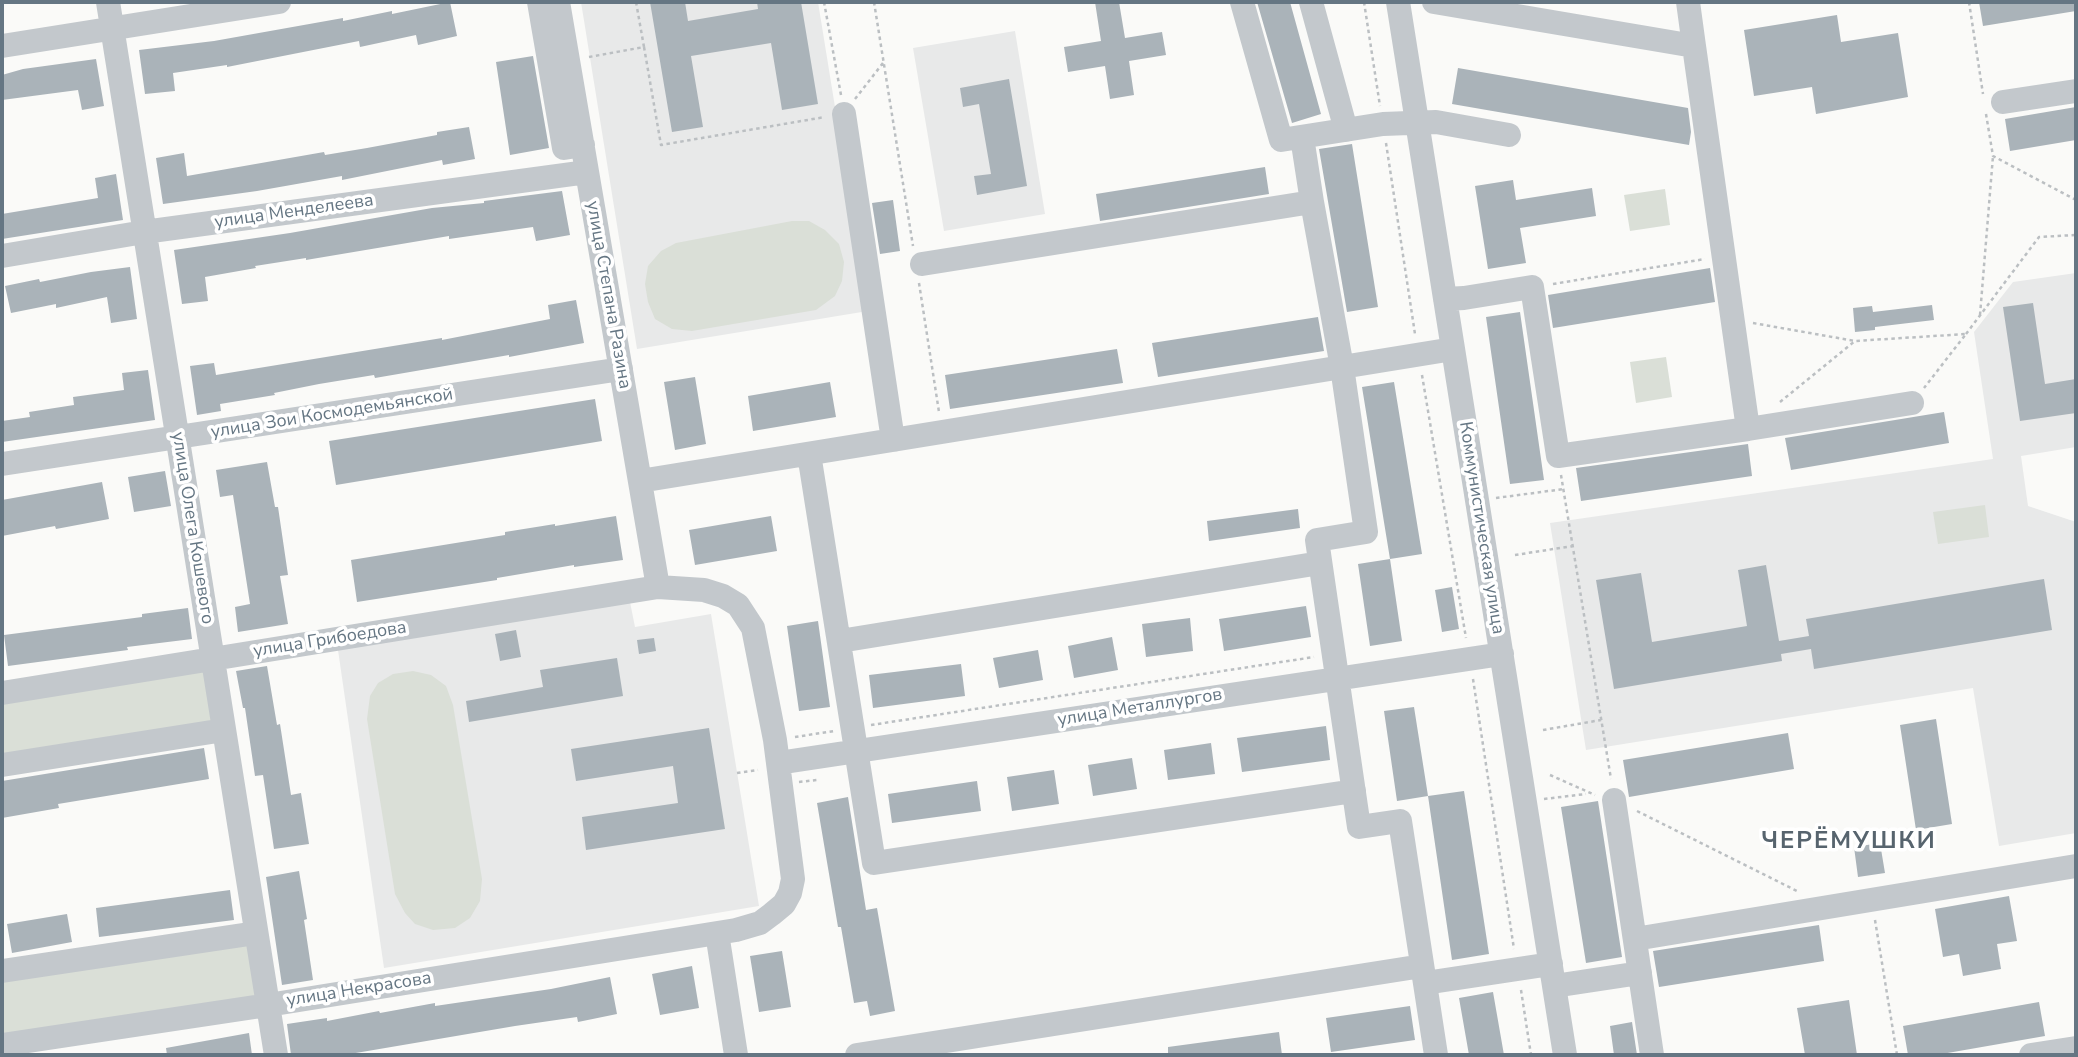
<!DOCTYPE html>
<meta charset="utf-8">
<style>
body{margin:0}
#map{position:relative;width:2078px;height:1057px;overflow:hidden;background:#fafaf8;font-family:"Nunito Sans",sans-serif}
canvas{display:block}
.frame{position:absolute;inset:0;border:4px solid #657683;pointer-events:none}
</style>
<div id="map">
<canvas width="2078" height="1057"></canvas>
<div class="frame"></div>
</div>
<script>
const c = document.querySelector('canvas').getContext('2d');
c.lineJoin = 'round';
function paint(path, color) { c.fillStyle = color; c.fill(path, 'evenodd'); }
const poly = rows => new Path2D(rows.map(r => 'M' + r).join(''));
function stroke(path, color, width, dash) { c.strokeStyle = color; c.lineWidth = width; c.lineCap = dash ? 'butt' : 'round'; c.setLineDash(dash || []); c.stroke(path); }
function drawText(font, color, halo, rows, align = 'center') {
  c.font = font + ' "Nunito Sans",sans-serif'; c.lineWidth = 7; c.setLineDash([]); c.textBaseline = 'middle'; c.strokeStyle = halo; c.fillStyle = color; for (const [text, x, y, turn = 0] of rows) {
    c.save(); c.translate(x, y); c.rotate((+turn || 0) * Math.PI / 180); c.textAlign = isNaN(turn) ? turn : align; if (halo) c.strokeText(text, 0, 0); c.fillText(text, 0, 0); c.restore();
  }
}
const built = poly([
 [581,2,818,2,868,311,637,349],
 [1015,31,1045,214,944,231,913,48],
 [2076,273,2076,447,2021,456,2028,506,2076,522,2076,833,1999,846,1973,688,1586,750,1550,523,1993,459,1974,332,2013,282],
 [630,602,635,627,711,614,759,906,384,968,338,650]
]);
const green = poly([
 [1665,189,1670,225,1630,231,1624,195],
 [792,221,809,221,825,230,839,244,844,262,842,281,835,296,816,310,692,331,672,329,655,319,648,302,645,284,648,266,661,251,676,243],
 [1666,357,1672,397,1636,403,1630,362],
 [1985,505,1989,537,1938,544,1933,512],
 [208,665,218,727,2,761,2,698],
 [413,671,431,675,446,686,453,705,482,879,480,901,470,918,455,928,433,930,415,924,405,913,395,894,367,719,370,696,378,683,393,674],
 [252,938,261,999,2,1039,2,975]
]);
const building = poly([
 [450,2,457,36,418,45,416,35,360,47,359,41,227,67,227,65,173,73,175,91,145,94,139,50,214,41,343,18,343,21,392,11,392,14],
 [650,2,685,2,688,21,758,9,757,2,801,2,818,104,782,110,771,43,691,56,703,127,672,132],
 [1095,2,1119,2,1125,38,1162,32,1166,55,1129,61,1134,95,1110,99,1105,66,1068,72,1064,47,1101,41],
 [1257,2,1290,2,1321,114,1292,123],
 [1979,2,2076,2,2076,11,1983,26],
 [1837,15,1841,42,1898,33,1908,97,1816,114,1812,87,1754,96,1744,30],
 [533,56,549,148,510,155,496,62],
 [96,59,104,106,82,110,78,90,2,100,2,75,23,69],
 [1458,68,1688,108,1691,132,1689,145,1452,104],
 [1009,79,1027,186,977,195,974,176,991,174,979,104,963,107,960,88],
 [2076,107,2076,140,2010,151,2005,119],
 [469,127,475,159,443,165,442,160,342,180,342,176,257,191,163,204,156,158,184,153,187,176,324,152,325,155,367,148,437,135,437,132],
 [1352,144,1378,307,1347,312,1319,149],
 [1265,167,1269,194,1100,221,1096,194],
 [116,174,123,220,2,239,2,214,98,198,95,178],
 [1513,180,1516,200,1592,188,1596,216,1520,228,1526,263,1488,269,1475,186],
 [562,191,570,235,536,241,533,227,449,239,449,236,306,260,306,258,255,266,256,268,205,277,208,301,182,304,174,250,290,233,432,208,484,203,484,201],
 [893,200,900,251,880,254,872,203],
 [130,267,137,319,111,323,107,297,56,308,56,304,11,313,5,286,39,279,40,282,91,272],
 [1710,268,1715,302,1553,328,1548,295],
 [576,300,584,343,509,357,509,355,375,378,374,375,319,384,274,393,275,395,220,404,221,411,197,415,190,366,214,363,216,375,442,338,442,340,550,319,548,305],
 [2033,303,2045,384,2076,379,2076,413,2020,421,2003,307],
 [1932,305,1934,320,1875,327,1875,330,1855,332,1853,308,1872,306,1873,312],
 [1520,312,1544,480,1510,484,1486,317],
 [1318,317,1324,351,1158,377,1152,343],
 [1117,349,1123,383,950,409,945,375],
 [148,370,155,420,2,442,2,421,30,417,29,412,74,405,73,397,124,390,122,373],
 [695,377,706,444,675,450,664,382],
 [830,382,836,417,753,431,748,396],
 [1394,382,1422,554,1390,559,1362,387],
 [595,399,602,441,336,485,329,441],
 [1944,412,1949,443,1791,470,1785,438],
 [1748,444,1752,476,1581,501,1576,468],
 [267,462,275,507,278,507,288,575,280,576,288,624,238,632,235,607,250,604,233,495,220,497,216,470],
 [165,471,171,506,134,512,128,477],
 [102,482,109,519,56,529,55,526,2,536,2,500],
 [1298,509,1300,528,1209,541,1207,521],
 [616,516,623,560,574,567,574,565,497,578,497,580,357,602,351,560,505,535,505,532,555,524,555,526],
 [771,516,777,551,695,565,689,530],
 [1390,559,1402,641,1370,646,1358,564],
 [1766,565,1779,641,1809,636,1806,619,2044,579,2052,630,1814,669,1811,649,1781,654,1782,661,1614,689,1596,580,1641,573,1652,642,1747,626,1738,570],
 [1452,587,1459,629,1442,632,1435,590],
 [1306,606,1311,637,1224,651,1219,619],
 [188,608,192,639,127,647,128,650,8,666,4,635,142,617,142,614],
 [1190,618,1193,651,1146,657,1142,624],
 [818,621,830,707,799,711,787,626],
 [516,630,521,657,500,661,495,634],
 [1112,637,1118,670,1074,678,1068,646],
 [654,638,656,651,639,654,637,640],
 [1038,650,1043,680,999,688,993,658],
 [617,658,623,696,469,722,466,701,543,687,540,670],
 [961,664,965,696,873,708,869,675],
 [267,666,277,725,280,724,291,795,301,793,309,844,274,849,263,775,255,776,245,708,243,708,236,671],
 [1414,707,1428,796,1397,801,1384,711],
 [1936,719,1952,824,1916,830,1900,725],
 [1326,726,1330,760,1242,772,1237,738],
 [709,728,725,829,586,850,582,817,678,803,673,766,576,781,571,749],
 [1788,733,1794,769,1629,797,1623,760],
 [1211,743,1215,774,1168,780,1164,750],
 [204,748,209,779,58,804,59,808,2,818,2,781],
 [1132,758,1137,789,1093,796,1088,765],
 [1054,770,1059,804,1012,811,1007,777],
 [977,781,981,811,892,823,888,794],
 [1464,791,1489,954,1452,960,1428,796],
 [848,797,866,910,877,908,895,1011,870,1016,867,1001,854,1003,841,927,838,927,817,803],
 [1598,801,1622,957,1586,963,1561,807],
 [1880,843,1885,873,1858,877,1854,847],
 [299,871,307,919,304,920,313,980,282,985,266,877],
 [230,890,234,920,99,937,96,908],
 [2009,896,2017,941,1997,944,2001,969,1963,976,1959,954,1943,957,1935,909],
 [67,914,72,942,12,953,7,924],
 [1819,925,1824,961,1659,987,1653,951],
 [782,951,791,1007,759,1012,750,956],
 [692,966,699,1008,660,1015,652,974],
 [610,977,617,1014,578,1022,577,1017,515,1026,344,1055,291,1055,287,1024,327,1018,327,1021,379,1011,380,1013,435,1003,435,1006,551,989],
 [1493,992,1504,1055,1469,1055,1459,998],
 [1849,1000,1857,1055,1805,1055,1797,1008],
 [2039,1002,2045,1036,1936,1055,1908,1055,1903,1026],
 [1410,1006,1415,1040,1331,1052,1326,1018],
 [1632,1022,1637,1055,1614,1055,1610,1026],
 [1279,1032,1282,1055,1168,1055,1168,1047],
 [249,1033,252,1055,167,1055,166,1048]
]);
const path = poly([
 [824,2,841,95],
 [874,2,913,246],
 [1364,2,1380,106],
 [1969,2,1983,94],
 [644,47,661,145,825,117],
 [589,57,644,47,636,2],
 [855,99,883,63],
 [1986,114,1993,156,2076,200],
 [1386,143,1415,334],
 [919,283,939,412],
 [1553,284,1705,259],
 [1980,315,1993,156],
 [1753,323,1855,341,1966,334,1924,388],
 [1966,334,2039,237,2076,235],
 [1422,375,1466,638],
 [1780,402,1855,341],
 [1561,475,1611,779],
 [1496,498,1564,489],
 [1515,555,1573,546],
 [1473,679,1514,949],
 [871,725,1314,657],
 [1543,730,1601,720],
 [795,737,834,731],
 [737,773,758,770],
 [1550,775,1595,795],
 [799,782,817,780],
 [1544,799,1586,794],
 [1637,811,1797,891],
 [1875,920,1897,1055],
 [1521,990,1531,1055]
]);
const minor = poly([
 [108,2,276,1055],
 [539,2,564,148,583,145],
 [558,2,658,587],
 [1242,2,1281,140,1383,124,1436,122,1509,135],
 [1311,2,1346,130],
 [1398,2,1565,1055],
 [1434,2,1694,46,1688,2],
 [2,46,279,2],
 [2003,102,2076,91],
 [844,114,893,440],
 [1312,202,1342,367,1366,532,1317,540,1359,827,1400,821,1436,1055],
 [2,256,144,232,587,172],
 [922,264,1312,202,1302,137],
 [1445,299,1464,298,1532,287,1558,456,1748,429,1694,46],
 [1748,429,1912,403],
 [809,454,874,863,1354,791],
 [2,464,621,369],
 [640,481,1453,349],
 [840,641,1320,563],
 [2,693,658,587,704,590,723,596,738,605,753,628,775,740,793,879,790,893,784,904,772,914,760,923,736,930,268,1005,2,1045],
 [778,763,1502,654],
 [2,765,224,730],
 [1614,800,1652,1055],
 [717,933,736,1055],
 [1635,939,2076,866],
 [2,971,256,933],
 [1425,983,1551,964],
 [1554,986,1640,973],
 [857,1055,1422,966],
 [2031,1055,2076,1048]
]);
const streetNames = [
 ["улица Менделеева",294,212,-8],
 ["улица Степана Разина",608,295,80],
 ["улица Зои Космодемьянской",332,414,-9],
 ["улица Олега Кошевого",192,528,81],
 ["Коммунистическая улица",1481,528,81],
 ["улица Грибоедова",330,640,-9],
 ["улица Металлургов",1140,708,-9],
 ["улица Некрасова",359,990,-9]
];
const districtNames = [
 ["ЧЕРЁМУШКИ",1849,842]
];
paint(built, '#e8e9e9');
paint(green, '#dadfd7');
paint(building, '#aab3b9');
stroke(path, '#bbbfc2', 2.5, [3.5, 3.5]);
stroke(minor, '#c3c8cc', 24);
drawText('18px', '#657683', '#fff', streetNames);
c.letterSpacing = '2px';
drawText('bold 24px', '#57646e', '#fff', districtNames);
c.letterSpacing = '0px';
</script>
